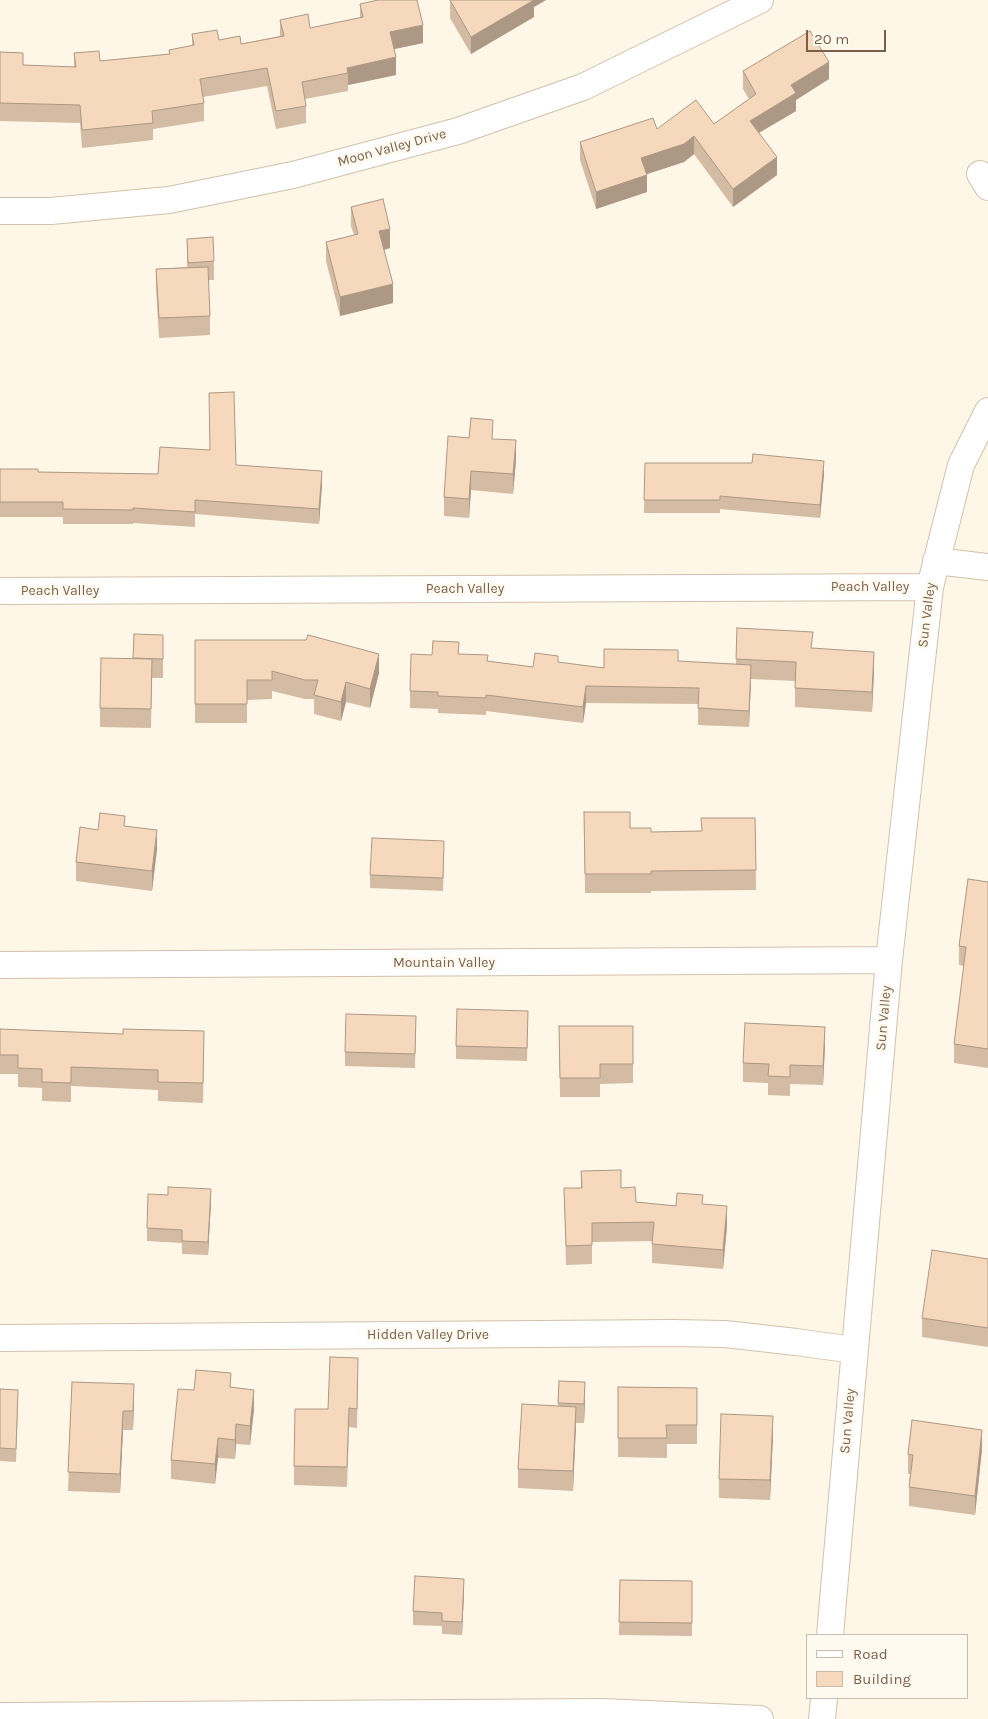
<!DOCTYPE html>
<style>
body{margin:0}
#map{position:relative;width:988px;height:1719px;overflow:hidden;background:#fef7e8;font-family:Karla,sans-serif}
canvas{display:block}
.legend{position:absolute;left:806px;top:1634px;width:162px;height:65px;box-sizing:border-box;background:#fffaf0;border:1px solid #cabcad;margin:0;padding:6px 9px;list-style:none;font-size:15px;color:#7b5f49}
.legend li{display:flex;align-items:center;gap:10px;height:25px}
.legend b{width:25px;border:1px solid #cabcad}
.scale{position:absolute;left:806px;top:30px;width:80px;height:22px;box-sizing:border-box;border:2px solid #7b5f49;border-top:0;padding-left:6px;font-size:15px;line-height:18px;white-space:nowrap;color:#7b5f49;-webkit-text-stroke:4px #fffaf0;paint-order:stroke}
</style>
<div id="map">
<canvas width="988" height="1719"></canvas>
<ul class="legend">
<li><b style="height:6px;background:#fff"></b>Road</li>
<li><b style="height:14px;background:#f6d9bd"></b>Building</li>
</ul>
<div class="scale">20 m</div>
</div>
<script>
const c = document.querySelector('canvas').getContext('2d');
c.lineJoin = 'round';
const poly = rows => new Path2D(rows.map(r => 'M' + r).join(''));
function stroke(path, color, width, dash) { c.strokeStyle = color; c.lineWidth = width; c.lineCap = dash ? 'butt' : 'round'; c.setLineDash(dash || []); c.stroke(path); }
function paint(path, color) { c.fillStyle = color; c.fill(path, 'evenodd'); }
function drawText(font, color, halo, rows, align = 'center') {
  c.font = font + ' Karla,sans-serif'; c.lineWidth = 5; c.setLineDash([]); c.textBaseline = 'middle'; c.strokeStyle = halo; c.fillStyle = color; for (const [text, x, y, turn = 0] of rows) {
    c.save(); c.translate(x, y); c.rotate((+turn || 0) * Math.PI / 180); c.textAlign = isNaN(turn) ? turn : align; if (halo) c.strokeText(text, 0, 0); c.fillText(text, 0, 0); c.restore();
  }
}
const minor = poly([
 [980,174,988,187],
 [0,211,51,211,169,200,293,175,458,131,583,87,760,0],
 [936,561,988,567],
 [0,591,930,587],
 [0,965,889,960],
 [0,1338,673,1333,725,1334,796,1342,854,1350],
 [830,1635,889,960,930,587,961,465,988,411],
 [0,1716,602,1712,760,1719],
 [822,1719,824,1698]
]);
const wall = poly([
 [450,0,546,0,534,7,534,17,471,54,450,18],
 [360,4,423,43,394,49,396,75,348,85,348,91,305,99,306,106,306,123,276,129,267,86,203,97,204,103,204,121,153,129,153,140,82,148,80,123,0,121,0,52,23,65,74,67,74,53,100,61,169,54,169,50,192,46,192,34,219,40,241,44,280,36,280,20,310,28,360,18],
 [743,71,829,79,796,100,796,111,759,133,777,175,733,207,694,154,684,162,647,174,647,192,596,209,580,160,580,142,657,129,714,124,749,99,743,89],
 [351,207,390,248,384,250,393,303,340,316,326,261,326,242,354,235,351,226],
 [187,239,214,261,214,280,208,280,210,316,210,335,159,338,156,288,156,269,187,267],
 [469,438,493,439,516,460,513,494,471,490,469,518,444,516,444,497],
 [645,463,824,474,820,518,720,509,720,513,644,513],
 [236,465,322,486,319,524,195,514,195,527,133,523,133,524,63,524,63,517,0,517,0,469,38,472,158,474],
 [737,628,813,648,874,671,872,712,795,707,795,681,751,679,749,727,698,725,698,704,586,703,583,723,486,711,486,715,438,713,438,709,410,708,410,691,432,655,459,654,488,661,533,667,558,663,604,668,678,661,736,664],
 [163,635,163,678,152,678,151,728,100,727,100,708,133,659],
 [195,640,379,673,370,708,346,702,341,721,314,714,314,699,305,699,272,691,272,699,247,700,247,723,195,723],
 [584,812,630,828,651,832,701,831,755,818,756,890,651,891,651,893,585,893],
 [125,826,157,849,152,891,76,881,76,862,98,830],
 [444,855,443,891,370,888,370,875],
 [988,882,988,1068,954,1063,954,1044,964,966,959,965,959,946],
 [416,1016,415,1068,345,1066,345,1052],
 [528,1025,527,1061,456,1059,456,1046],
 [559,1026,633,1026,633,1083,600,1084,600,1097,560,1097],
 [0,1029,204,1050,203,1103,158,1101,158,1090,71,1086,71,1102,42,1101,42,1088,18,1087,18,1074,0,1074],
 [825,1046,823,1085,790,1084,790,1096,768,1095,768,1083,743,1082,743,1063],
 [581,1171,621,1188,636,1202,676,1206,703,1204,727,1226,723,1269,652,1263,652,1241,592,1242,592,1264,566,1265,564,1188,581,1188],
 [211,1202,208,1255,182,1254,182,1243,147,1241,147,1228],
 [988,1259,988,1347,922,1337,922,1318],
 [358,1377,357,1428,349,1427,347,1487,294,1485,294,1466,328,1409],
 [559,1381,585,1401,584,1423,576,1423,573,1491,518,1488,518,1469,558,1406],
 [72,1382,134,1403,133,1430,123,1430,120,1493,68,1491],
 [231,1387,254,1409,250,1445,236,1444,235,1459,218,1458,215,1484,171,1479,171,1460,194,1390],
 [618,1387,697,1388,697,1444,667,1444,667,1458,618,1457],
 [0,1389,18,1403,16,1462,0,1461],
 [773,1435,770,1500,719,1498,719,1479],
 [982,1449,975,1515,909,1506,909,1487,910,1474,908,1474,908,1454],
 [620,1580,692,1581,692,1636,619,1635],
 [464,1592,462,1635,442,1634,442,1626,413,1625,413,1611]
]);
const shadedWall = poly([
 [530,0,546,0,534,7,534,17,471,54,471,37],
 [423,25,423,43,390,50,390,32],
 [396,57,396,75,348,85,348,73,347,68],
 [829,62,829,79,796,100,796,111,750,138,750,121,791,85],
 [694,136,694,154,684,162,641,176,641,158],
 [777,157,777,175,733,207,733,189],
 [647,175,647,192,596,209,596,192],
 [390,229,390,248,379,251,379,231],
 [393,284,393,303,340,316,340,297],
 [516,440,516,460,513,494,513,474],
 [824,461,824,474,820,518,820,505],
 [322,471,322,486,319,524,319,509],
 [471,471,471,490,469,518,469,499],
 [874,652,874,671,872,712,872,692],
 [379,654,379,673,370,708,370,689],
 [751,665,751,681,749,727,749,711],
 [346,682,346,702,341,721,341,702],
 [586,686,586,703,583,723,583,707],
 [157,830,157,849,152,891,152,871],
 [825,1027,825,1046,823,1085,823,1066],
 [211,1189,211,1202,208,1255,208,1242],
 [727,1206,727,1226,723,1269,723,1250],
 [585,1382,585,1401,584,1423,584,1404],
 [134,1384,134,1403,133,1430,133,1411],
 [254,1390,254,1409,250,1445,250,1426],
 [576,1407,576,1426,573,1491,573,1471],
 [123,1411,123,1430,120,1493,120,1474],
 [773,1416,773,1435,770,1500,770,1480],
 [236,1424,236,1444,235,1459,235,1440],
 [982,1430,982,1449,975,1515,975,1496],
 [218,1438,218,1458,215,1484,215,1464],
 [464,1579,464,1592,462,1635,462,1622]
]);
const building = poly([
 [378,0,417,0,423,25,390,32,396,57,347,68,348,73,302,82,306,106,276,111,267,68,200,79,204,103,152,111,153,123,82,130,80,105,0,103,0,52,23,53,23,65,76,67,74,53,99,51,100,61,170,54,169,50,194,45,192,34,217,30,219,40,240,36,241,44,284,36,280,20,308,14,310,28,363,17,360,4,378,0],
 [450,0,534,0,471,37,450,0],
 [810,31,829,62,791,85,796,93,750,121,777,157,733,189,694,136,684,144,641,158,647,175,596,192,580,142,653,118,657,129,696,100,714,124,756,94,743,71,810,31],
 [383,199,390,229,379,231,393,284,340,297,326,242,358,234,351,207,383,199],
 [213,237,214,261,188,263,187,239,213,237],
 [208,267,210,316,159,318,156,269,208,267],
 [234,392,236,465,322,471,319,509,195,500,195,512,133,508,133,510,63,509,63,502,0,502,0,469,38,469,38,472,158,474,160,447,210,450,209,393,234,392],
 [471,418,493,420,492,439,516,440,513,474,471,471,469,499,444,497,448,436,469,438,471,418],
 [753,454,824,461,820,505,720,496,720,500,644,500,645,463,752,463,753,454],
 [737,628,813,632,811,648,874,652,872,692,795,688,796,662,736,659,737,628],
 [134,634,163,635,163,659,133,658,134,634],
 [308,635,379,654,370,689,346,682,341,702,314,695,318,680,305,680,272,671,272,680,247,680,247,704,195,704,195,640,306,640,308,635],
 [433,641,459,642,458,654,488,655,487,661,533,667,535,653,558,656,558,662,604,668,604,649,678,650,678,661,751,665,749,711,698,708,699,688,586,686,583,707,486,695,486,698,438,696,438,692,410,691,411,654,432,655,433,641],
 [101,658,152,659,151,709,100,708,101,658],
 [584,812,630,812,630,828,651,828,651,832,702,831,701,818,755,818,756,870,651,871,651,874,585,874,584,812],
 [100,813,125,816,124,826,157,830,152,871,76,862,80,827,98,830,100,813],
 [372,838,444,841,443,878,370,875,372,838],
 [968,879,988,882,988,1049,954,1044,966,947,959,946,968,879],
 [457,1009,528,1011,527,1048,456,1046,457,1009],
 [346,1014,416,1016,415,1054,345,1052,346,1014],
 [745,1023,825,1027,823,1066,790,1065,790,1077,768,1076,769,1064,743,1063,745,1023],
 [559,1026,633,1026,633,1064,600,1064,600,1078,560,1078,559,1026],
 [0,1029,123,1034,123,1029,204,1031,203,1083,158,1082,158,1070,71,1067,71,1083,42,1082,42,1069,18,1068,18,1055,0,1055,0,1029],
 [621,1170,621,1188,635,1187,636,1202,676,1206,677,1193,703,1195,702,1204,727,1206,723,1250,652,1244,654,1222,592,1223,592,1245,566,1246,564,1188,582,1188,581,1171,621,1170],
 [168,1187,211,1189,208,1242,182,1241,182,1230,147,1228,148,1194,168,1195,168,1187],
 [932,1250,988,1259,988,1328,922,1318,932,1250],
 [330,1357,358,1358,357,1409,349,1408,347,1467,294,1466,295,1409,328,1409,330,1357],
 [196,1370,231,1373,230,1387,254,1390,250,1426,236,1424,235,1440,218,1438,215,1464,171,1460,178,1389,194,1390,196,1370],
 [559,1381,585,1382,584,1404,558,1403,559,1381],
 [72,1382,134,1384,133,1411,123,1411,120,1474,68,1472,72,1382],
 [618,1387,697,1388,697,1425,666,1425,667,1438,618,1438,618,1387],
 [0,1389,18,1390,16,1449,0,1448,0,1389],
 [522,1404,576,1407,573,1471,518,1469,522,1404],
 [721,1414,773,1416,770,1480,719,1479,721,1414],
 [912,1420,982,1430,975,1496,909,1487,913,1455,908,1454,912,1420],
 [415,1576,464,1579,462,1622,442,1621,442,1613,413,1611,415,1576],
 [620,1580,692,1581,692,1623,619,1622,620,1580]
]);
const streetNames = [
 ["Moon Valley Drive",392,148,-15],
 ["Peach Valley",870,587],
 ["Peach Valley",465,589],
 ["Peach Valley",60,591],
 ["Sun Valley",927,615,-83],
 ["Mountain Valley",444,963],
 ["Sun Valley",884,1018,-85],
 ["Hidden Valley Drive",428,1335],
 ["Sun Valley",848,1421,-85]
];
stroke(minor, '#d2c0ac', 28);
stroke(minor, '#fff', 26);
paint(wall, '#d4bba3');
paint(shadedWall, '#ac9884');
paint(building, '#f6d9bd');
stroke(building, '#ac9884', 1);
drawText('14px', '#7b5f49', '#fffaf0', streetNames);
</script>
